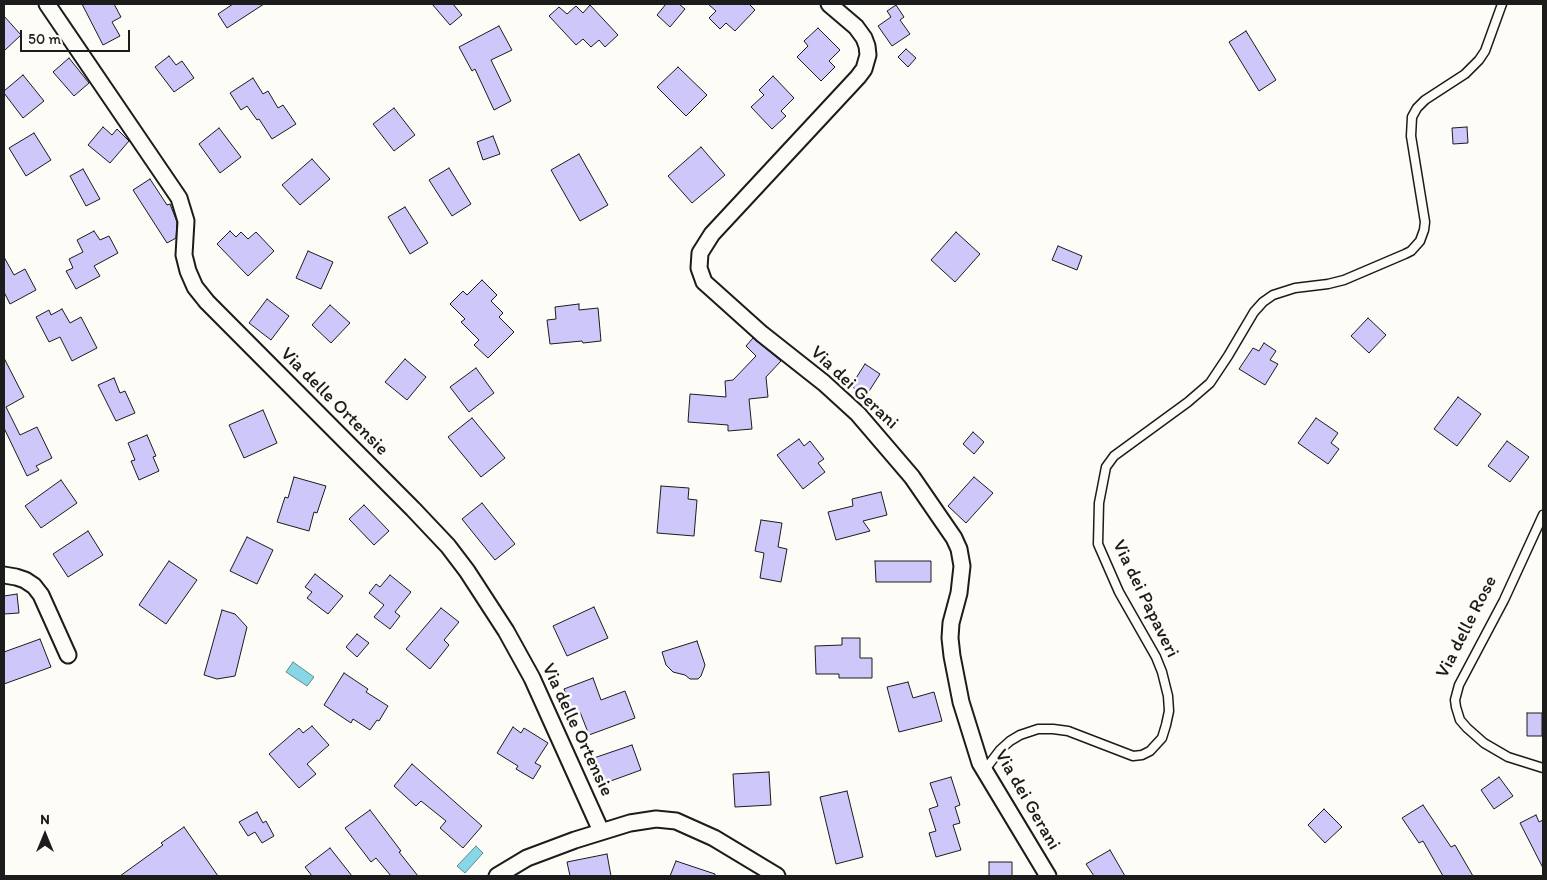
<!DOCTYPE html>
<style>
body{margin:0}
#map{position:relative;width:1547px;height:880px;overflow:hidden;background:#fdfcf7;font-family:Itim,sans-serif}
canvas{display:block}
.frame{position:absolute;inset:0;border:5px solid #1c1c1c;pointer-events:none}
.north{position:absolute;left:20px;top:810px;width:50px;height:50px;-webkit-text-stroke:4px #fdfcf7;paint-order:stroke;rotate:0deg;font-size:14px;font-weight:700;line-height:20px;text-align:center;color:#1c1c1c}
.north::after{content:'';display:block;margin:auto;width:18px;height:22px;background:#1c1c1c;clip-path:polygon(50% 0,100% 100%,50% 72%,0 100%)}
.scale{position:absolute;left:20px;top:30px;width:110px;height:22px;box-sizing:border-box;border:2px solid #1c1c1c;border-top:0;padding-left:6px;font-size:15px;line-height:18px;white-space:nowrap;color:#1c1c1c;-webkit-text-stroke:4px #fdfcf7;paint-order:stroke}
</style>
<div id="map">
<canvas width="1547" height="880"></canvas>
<div class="frame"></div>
<div class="north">N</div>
<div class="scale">50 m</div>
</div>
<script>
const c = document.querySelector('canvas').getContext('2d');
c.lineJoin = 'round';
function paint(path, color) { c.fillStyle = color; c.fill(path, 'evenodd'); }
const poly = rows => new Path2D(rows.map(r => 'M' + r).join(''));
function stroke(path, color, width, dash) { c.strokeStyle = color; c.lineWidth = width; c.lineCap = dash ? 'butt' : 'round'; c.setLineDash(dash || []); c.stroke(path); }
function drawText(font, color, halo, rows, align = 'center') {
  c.font = font + ' Itim,sans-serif'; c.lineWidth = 5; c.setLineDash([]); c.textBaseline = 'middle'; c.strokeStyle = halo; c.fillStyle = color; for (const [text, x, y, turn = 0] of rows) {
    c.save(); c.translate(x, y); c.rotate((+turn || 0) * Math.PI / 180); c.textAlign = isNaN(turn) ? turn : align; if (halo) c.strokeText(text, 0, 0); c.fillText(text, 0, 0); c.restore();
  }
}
const water = poly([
 [293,662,314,677,307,686,286,672,293,662],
 [476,846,483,853,465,873,457,866,476,846]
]);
const building = poly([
 [82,4,114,4,121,17,112,22,120,36,103,45,82,4],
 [233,4,264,4,227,28,218,14,233,4],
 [432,4,453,4,462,15,450,25,432,4],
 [666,4,679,4,685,9,670,27,657,15,666,4],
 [708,4,749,4,755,10,735,31,726,23,720,29,709,18,716,11,708,4],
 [590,5,618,35,605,47,599,40,591,47,583,39,576,45,549,16,559,7,567,14,576,6,583,13,590,5],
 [896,5,904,17,900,20,910,34,892,46,878,26,891,17,887,11,896,5],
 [4,16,21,35,4,51,4,16],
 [499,26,512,50,491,60,511,101,494,110,475,69,472,71,459,47,499,26],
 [818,28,840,50,829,61,835,67,821,81,797,57,808,46,804,41,818,28],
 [1246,31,1276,80,1259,91,1229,42,1246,31],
 [906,49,916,58,908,67,898,57,906,49],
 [169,56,176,65,182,61,194,78,174,92,155,67,169,56],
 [69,58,89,83,74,96,53,72,69,58],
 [678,67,707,95,686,116,657,87,678,67],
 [23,75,44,101,23,118,4,93,4,91,23,75],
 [773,76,794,98,781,111,786,116,772,129,751,107,764,95,759,90,773,76],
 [253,78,263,94,268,91,278,108,283,105,296,124,272,139,259,119,257,120,247,106,241,110,230,93,253,78],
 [394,108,415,135,394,151,373,124,394,108],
 [103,127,112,135,117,129,129,141,110,163,88,145,103,127],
 [1467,127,1468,143,1453,144,1452,128,1467,127],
 [219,128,241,157,220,173,199,144,219,128],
 [34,133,51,160,26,176,9,148,34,133],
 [493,136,500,154,483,160,477,142,493,136],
 [701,147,725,175,692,203,668,176,701,147],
 [579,154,608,205,580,221,551,170,579,154],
 [312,159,330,179,300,205,282,185,312,159],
 [449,168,471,204,452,216,429,180,449,168],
 [83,169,100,199,86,206,70,176,83,169],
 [150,179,167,205,170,204,177,222,176,238,167,243,133,190,150,179],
 [405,207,428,243,410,254,388,217,405,207],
 [94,231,100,240,109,236,118,253,94,266,100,276,76,289,66,271,73,268,69,259,83,252,77,240,94,231],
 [230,231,236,237,241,232,248,239,256,232,274,251,248,276,217,244,230,231],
 [956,232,980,254,955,282,931,260,956,232],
 [1058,246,1082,256,1077,270,1052,260,1058,246],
 [308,251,333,262,321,289,296,278,308,251],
 [4,257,14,275,25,269,36,290,10,304,4,292,4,257],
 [482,280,497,295,491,301,503,313,499,317,514,332,488,358,474,345,479,340,461,322,465,319,450,304,463,291,467,295,482,280],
 [267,299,289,316,271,340,249,323,267,299],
 [579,304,579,310,598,308,601,341,583,343,582,341,550,344,547,320,556,319,555,307,579,304],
 [330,305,350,323,331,343,312,325,330,305],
 [62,309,70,323,81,317,97,348,72,361,60,337,49,342,36,317,49,310,51,315,62,309],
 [1368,318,1386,335,1369,353,1351,336,1368,318],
 [753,338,781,361,766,377,768,397,749,399,752,429,728,431,728,425,688,422,690,394,726,397,725,381,733,380,756,356,746,346,753,338],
 [1264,343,1276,351,1270,360,1278,364,1265,385,1239,369,1253,348,1259,351,1264,343],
 [4,358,24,397,6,407,20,435,37,427,52,458,36,466,39,470,27,476,4,428,4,358],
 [405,359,426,377,407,400,385,382,405,359],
 [865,364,880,374,866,396,851,386,865,364],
 [476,368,494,393,469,412,450,387,476,368],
 [114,378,120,393,125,391,135,413,116,421,98,385,114,378],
 [1458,397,1481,414,1457,446,1434,429,1458,397],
 [263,410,277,443,244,458,229,425,263,410],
 [472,418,505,458,481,477,448,437,472,418],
 [1316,418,1338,433,1331,443,1339,449,1328,464,1298,443,1316,418],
 [973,432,984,442,974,454,963,444,973,432],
 [147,435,156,456,153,457,159,471,139,480,131,461,135,460,128,443,147,435],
 [799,439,804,446,810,441,824,459,818,463,825,472,803,489,777,455,799,439],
 [1507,441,1529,457,1510,482,1488,466,1507,441],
 [294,477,326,486,317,513,314,512,309,531,277,522,285,497,288,498,294,477],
 [974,477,993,493,966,523,948,506,974,477],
 [61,480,77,503,41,528,25,506,61,480],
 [661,486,689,488,688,499,697,500,694,536,657,533,661,486],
 [881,492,887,515,863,521,870,531,836,540,828,512,853,506,852,499,881,492],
 [482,503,515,544,495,560,462,519,482,503],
 [364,505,389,531,374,545,349,519,364,505],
 [761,520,782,523,778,547,787,549,781,582,760,578,764,553,755,551,761,520],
 [88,531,103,555,68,577,53,554,88,531],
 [247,537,273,550,257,584,230,571,247,537],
 [169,561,197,580,166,624,139,605,169,561],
 [875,561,931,561,931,582,876,582,875,561],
 [315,574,343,596,328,614,307,598,312,592,305,587,315,574],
 [390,575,411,592,395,612,400,616,390,629,374,617,384,605,369,593,376,584,380,587,390,575],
 [17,594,19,613,4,614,4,596,17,594],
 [594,607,608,638,567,656,553,626,594,607],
 [441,608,459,622,444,640,449,645,430,669,406,649,441,608],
 [222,610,235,614,247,627,235,676,217,679,204,675,222,610],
 [357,634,369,643,357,657,346,647,357,634],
 [842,638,860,638,860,658,872,658,872,678,839,678,839,674,816,674,815,646,842,645,842,638],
 [40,639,51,667,4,684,4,652,40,639],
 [697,641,705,665,701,676,698,679,690,679,685,675,673,672,666,665,662,652,697,641],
 [344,673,368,689,366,692,388,706,379,721,377,720,370,730,353,719,351,723,324,705,344,673],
 [593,678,601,700,625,691,635,718,589,735,580,712,573,714,564,689,593,678],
 [908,682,913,698,934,692,942,721,899,732,887,687,908,682],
 [1527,713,1542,713,1542,736,1527,736,1527,713],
 [312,726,329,745,307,764,316,774,299,788,269,754,299,728,303,733,312,726],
 [513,727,521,733,524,728,548,743,535,763,541,766,533,779,516,769,518,766,497,753,513,727],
 [632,745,641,770,597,786,588,760,632,745],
 [412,764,482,826,463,848,440,828,446,821,421,801,416,806,394,786,412,764],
 [769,772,771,805,735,807,733,774,769,772],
 [951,777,960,805,955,807,960,823,953,825,961,850,936,857,929,833,936,831,929,809,938,806,930,783,951,777],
 [1499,777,1513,796,1494,809,1481,790,1499,777],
 [847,791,863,857,836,864,820,797,847,791],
 [1423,805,1451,847,1455,845,1473,876,1443,876,1423,841,1419,843,1402,818,1423,805],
 [1324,809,1342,827,1325,843,1308,825,1324,809],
 [370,810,401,851,399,852,418,876,391,876,376,858,371,862,345,828,370,810],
 [257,812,263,823,266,821,274,836,262,843,255,832,248,836,239,822,257,812],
 [1536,815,1539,822,1543,820,1543,868,1520,823,1536,815],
 [184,827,218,876,120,876,163,845,161,843,184,827],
 [330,848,352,876,312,876,305,867,330,848],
 [1110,850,1125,876,1094,876,1086,864,1110,850],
 [607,854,611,876,570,876,567,862,607,854],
 [676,861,715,874,715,876,670,876,676,861],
 [989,862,1012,862,1012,876,989,876,989,862]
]);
const service = poly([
 [1543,515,1504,600,1459,685,1455,700,1456,707,1460,720,1467,728,1484,743,1508,757,1543,768],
 [984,771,1000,750,1010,741,1020,735,1038,729,1053,729,1068,731,1133,756,1142,755,1150,751,1162,738,1166,725,1169,711,1168,696,1162,672,1156,657,1119,592,1098,544,1099,503,1106,467,1114,456,1188,402,1210,383,1228,356,1254,312,1263,302,1273,295,1295,288,1328,284,1344,280,1405,254,1411,251,1420,241,1424,230,1425,222,1411,136,1412,117,1417,108,1425,100,1465,74,1479,60,1485,51,1502,4]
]);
const minor = poly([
 [47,4,179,198,186,221,184,255,188,271,195,287,207,302,413,509,448,546,467,571,506,631,532,678,601,831],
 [829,4,856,27,864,38,867,46,868,55,864,69,858,77,712,234,700,253,699,268,704,282,713,290,762,334,824,383,858,414,912,477,954,538,959,549,962,566,959,593,951,623,950,638,952,656,961,702,980,763,1048,876],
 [4,575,16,577,25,580,34,586,41,595,68,655],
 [497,876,527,858,575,840,630,823,656,819,676,821,714,838,777,876]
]);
const streetNames = [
 ["Via dei Gerani",854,388,43],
 ["Via delle Ortensie",334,402,45],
 ["Via dei Papaveri",1145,599,64],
 ["Via delle Rose",1467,627,-63],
 ["Via delle Ortensie",577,730,65],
 ["Via dei Gerani",1027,800,60]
];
paint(water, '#88d7e6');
stroke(water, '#5d8c95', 1);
paint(building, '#cdc7fa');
stroke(building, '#1c1c1c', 1);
stroke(service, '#1c1c1c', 11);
stroke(minor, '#1c1c1c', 19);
stroke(service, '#fdfcf7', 8);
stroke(minor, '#fdfcf7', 15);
drawText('19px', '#1c1c1c', '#fdfcf7', streetNames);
</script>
